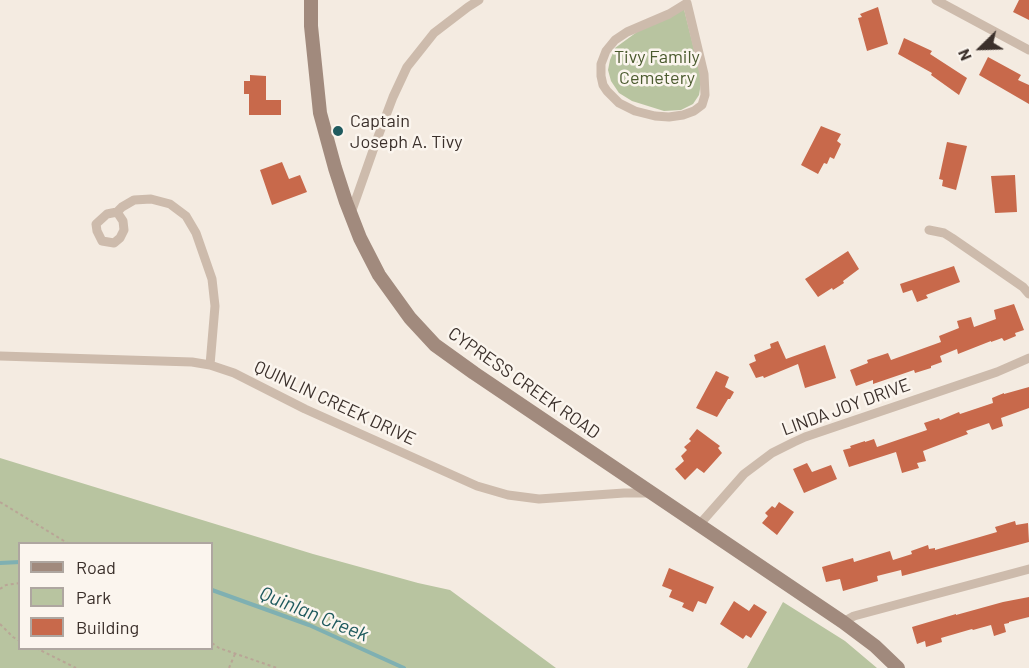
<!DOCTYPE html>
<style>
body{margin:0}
#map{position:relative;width:1029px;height:668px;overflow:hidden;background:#f4ebe1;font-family:Barlow,sans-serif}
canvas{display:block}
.legend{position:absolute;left:18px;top:542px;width:195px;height:108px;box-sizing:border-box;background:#fbf5ee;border:2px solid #aea6a0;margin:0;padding:8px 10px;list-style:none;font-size:18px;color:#3b302b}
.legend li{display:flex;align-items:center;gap:12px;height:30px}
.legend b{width:30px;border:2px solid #aea6a0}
.north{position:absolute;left:951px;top:18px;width:60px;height:60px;-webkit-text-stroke:4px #fbf5ee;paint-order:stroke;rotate:247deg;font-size:16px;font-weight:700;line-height:24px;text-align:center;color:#3b302b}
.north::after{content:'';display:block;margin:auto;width:21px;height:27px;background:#3b302b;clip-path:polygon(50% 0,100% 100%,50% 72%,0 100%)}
</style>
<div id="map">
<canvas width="1029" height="668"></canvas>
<ul class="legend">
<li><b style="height:8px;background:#a18a7d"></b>Road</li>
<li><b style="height:16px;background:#b8c4a0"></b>Park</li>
<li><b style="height:16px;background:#c8694b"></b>Building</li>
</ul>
<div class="north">N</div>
</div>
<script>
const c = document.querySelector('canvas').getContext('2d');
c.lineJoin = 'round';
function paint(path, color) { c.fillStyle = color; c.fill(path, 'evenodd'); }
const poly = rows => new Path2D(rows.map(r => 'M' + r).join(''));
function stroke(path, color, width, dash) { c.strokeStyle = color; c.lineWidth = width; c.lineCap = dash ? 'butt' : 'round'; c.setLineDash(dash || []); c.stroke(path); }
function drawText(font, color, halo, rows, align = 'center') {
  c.font = font + ' Barlow,sans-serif'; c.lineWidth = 5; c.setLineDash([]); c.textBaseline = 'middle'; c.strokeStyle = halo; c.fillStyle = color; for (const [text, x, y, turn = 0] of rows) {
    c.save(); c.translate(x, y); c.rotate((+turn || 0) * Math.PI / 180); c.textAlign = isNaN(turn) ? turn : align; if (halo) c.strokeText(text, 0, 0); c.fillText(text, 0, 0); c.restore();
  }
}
const green = poly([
 [684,9,700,73,700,89,699,95,693,104,681,110,664,111,632,101,619,93,611,81,608,70,610,60,615,48,641,29],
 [0,458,313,554,418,583,450,590,556,668,0,668],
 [20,544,212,544,212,648,20,648],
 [783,602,845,641,877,668,747,668]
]);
const stream = poly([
 [0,563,20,562],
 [212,590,309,625,404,668]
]);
const building = poly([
 [1019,0,1029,0,1029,20,1013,12],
 [878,7,888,44,867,51,858,18,862,17,860,14],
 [904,38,932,51,930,54,967,78,959,95,931,75,932,73,898,54],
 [988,57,1021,75,1018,80,1029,85,1029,104,979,75],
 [250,75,266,76,266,100,281,100,281,115,249,115,249,94,244,94,244,81,250,81],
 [821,126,841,134,837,141,841,144,834,159,830,157,827,164,824,163,818,174,801,165],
 [947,142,967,146,956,190,942,186,943,180,939,179],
 [282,162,289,179,300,175,307,192,272,205,260,170],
 [1015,175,1017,212,995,213,991,176],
 [848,251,859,269,843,281,844,283,833,290,832,288,818,297,805,279],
 [954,266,960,282,926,295,928,298,917,302,912,290,903,293,900,284],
 [1014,304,1024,330,1015,333,1016,336,1004,341,1002,338,991,342,991,341,958,354,957,349,940,356,942,362,931,366,931,368,915,373,914,370,873,384,873,380,856,386,850,370,868,363,867,360,888,353,891,360,941,342,939,336,959,328,957,321,971,317,974,327,996,319,994,310],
 [778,341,786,359,825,345,836,378,805,388,798,364,764,378,763,376,756,378,749,364,756,361,754,355,771,348,770,344],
 [716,371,729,377,725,387,734,392,730,399,728,399,717,417,696,408],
 [1029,387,1029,408,1001,418,1003,426,992,430,989,423,966,431,968,434,923,451,926,461,917,463,919,468,902,473,896,452,849,467,843,450,851,448,850,446,865,441,865,442,874,439,877,447,927,430,924,423,939,418,940,420,959,412,960,414,993,403,992,398,1004,393,1004,394],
 [697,429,720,446,718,448,722,453,704,473,697,468,685,480,675,469,684,461,681,456,687,450,684,447,691,441,689,439],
 [807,463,812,472,831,465,837,479,804,493,793,469],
 [779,502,794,512,777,535,762,523,768,516,765,513,772,506,775,508],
 [1015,521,1016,525,1028,523,1029,542,902,576,901,570,877,576,878,581,843,591,840,579,826,582,822,567,853,558,854,562,890,551,893,560,912,554,911,551,928,545,929,549,935,548,935,550,997,532,995,527],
 [669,568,714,587,706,604,698,601,693,612,682,607,684,603,669,597,672,590,662,586],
 [1029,597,1029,617,1009,622,1009,623,1004,624,1006,632,994,636,991,625,973,630,972,629,941,638,942,642,926,647,925,641,917,644,912,627,956,614,956,615,1003,602],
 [734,601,749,611,754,604,767,612,751,638,746,635,743,639,720,624]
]);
const path = poly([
 [0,502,69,544],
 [0,589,6,585,20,583],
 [0,624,13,637,20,641],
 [212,643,219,648,277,668],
 [36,648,76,668],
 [229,668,235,654]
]);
const minor = poly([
 [936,0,1029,50],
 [687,3,704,74,705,95,702,105,694,111,683,115,669,117,655,116,635,111,619,103,607,91,603,85,601,76,601,64,606,51,615,40,627,32,669,14,687,3],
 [117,212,122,207,134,200,151,199,170,204,186,216,196,233,212,279,215,306,210,365],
 [117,212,123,221,124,230,120,238,114,243,102,241,97,231,96,224,107,214,117,212],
 [351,213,376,142,393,97,407,67,434,33,468,7,479,0],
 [929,230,944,233,952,238,1023,287,1029,294],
 [0,356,192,362,210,365,234,373,305,409,477,486,508,495,539,499,624,493,651,493],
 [699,525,744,474,772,453,794,442,805,437,997,372,1029,358],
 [843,622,854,616,1029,569]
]);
const secondary = poly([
 [311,0,311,26,320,113,335,168,346,202,360,238,379,275,410,318,435,345,474,373,843,622,875,646,898,668]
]);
const markers = [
 [338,131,6,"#1f5a5e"]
];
const parkNames = [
 ["Tivy Family",657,57],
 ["Cemetery",657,78]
];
const poiNames = [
 ["Captain",350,121],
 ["Joseph A. Tivy",350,142]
];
const streetNames = [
 ["CYPRESS CREEK ROAD",524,383,35],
 ["QUINLIN CREEK DRIVE",335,403,25],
 ["LINDA JOY DRIVE",846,407,-20]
];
const waterNames = [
 ["Quinlan Creek",314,614,22]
];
paint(green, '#b8c4a0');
stroke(stream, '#7fb0b2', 4);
paint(building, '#c8694b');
stroke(path, '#b9a596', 2, [3, 3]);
stroke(minor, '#cdbbac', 9);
stroke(secondary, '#a18a7d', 14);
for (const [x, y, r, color] of markers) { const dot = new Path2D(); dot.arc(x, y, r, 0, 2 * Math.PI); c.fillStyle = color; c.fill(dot); stroke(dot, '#fbf5ee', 2); }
drawText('18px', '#4a5a2e', '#fbf5ee', parkNames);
drawText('18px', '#3b302b', '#fbf5ee', poiNames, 'left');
drawText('18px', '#3b302b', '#fbf5ee', streetNames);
drawText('italic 20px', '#1f5a5e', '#fbf5ee', waterNames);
</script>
